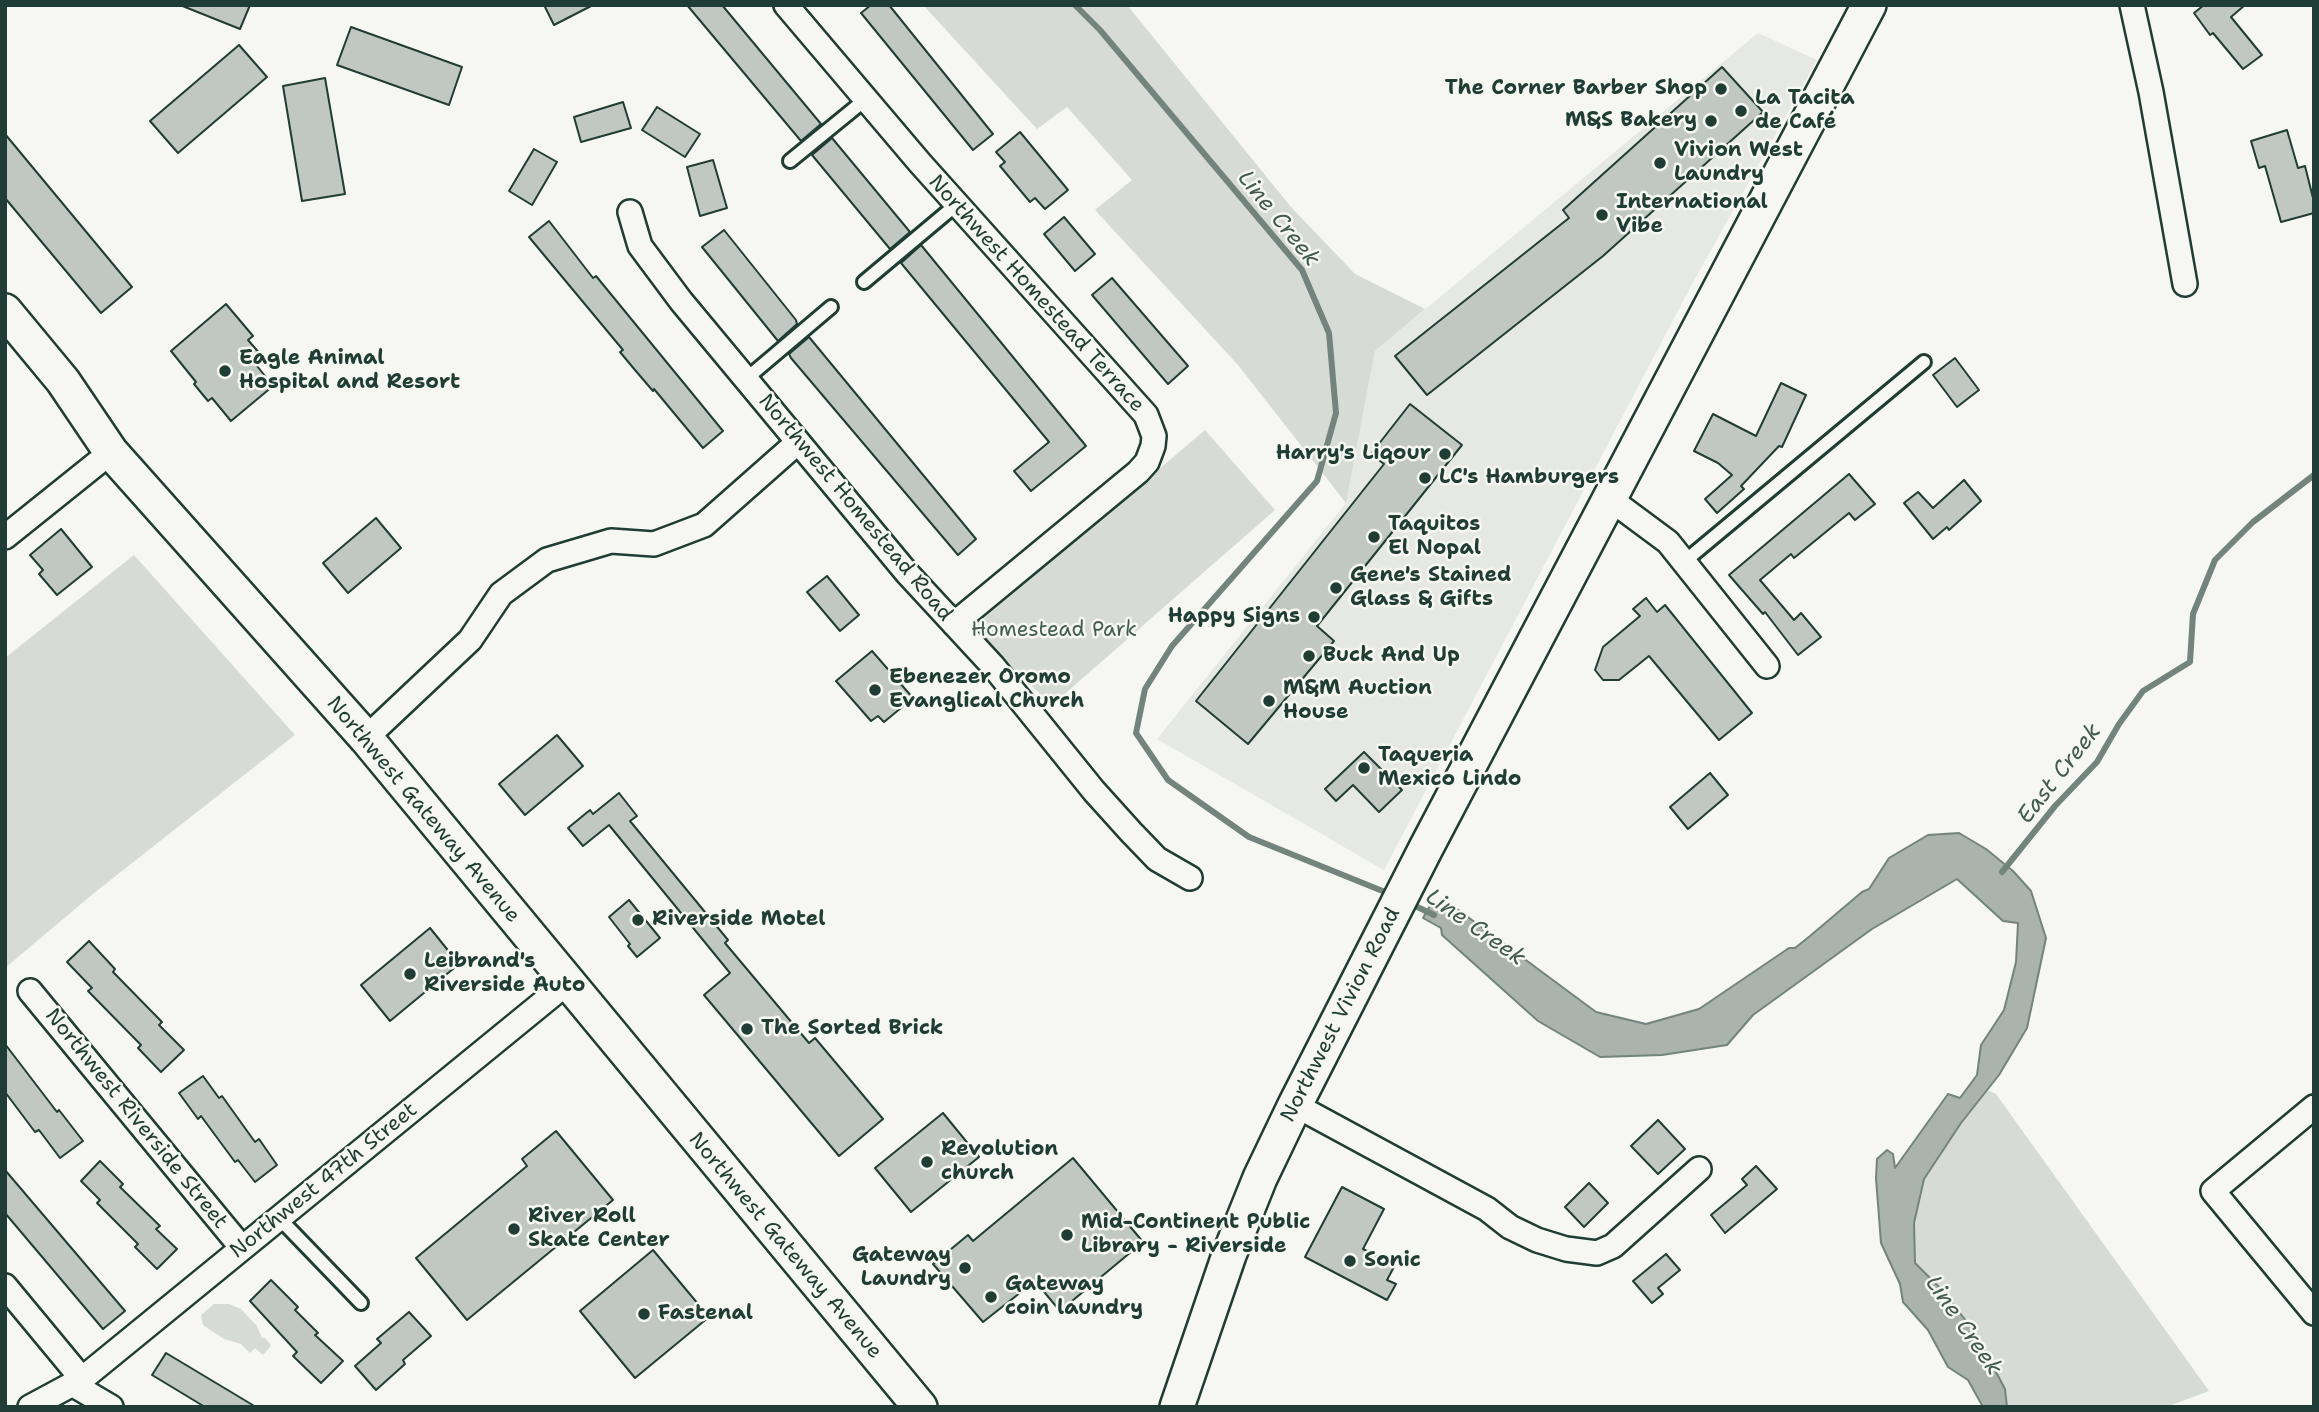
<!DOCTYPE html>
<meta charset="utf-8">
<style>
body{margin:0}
#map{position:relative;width:2319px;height:1412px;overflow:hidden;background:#f6f6f2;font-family:"Shantell Sans",sans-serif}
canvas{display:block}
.frame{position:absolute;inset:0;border:7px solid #1f3d34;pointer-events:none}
</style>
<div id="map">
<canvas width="2319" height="1412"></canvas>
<div class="frame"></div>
</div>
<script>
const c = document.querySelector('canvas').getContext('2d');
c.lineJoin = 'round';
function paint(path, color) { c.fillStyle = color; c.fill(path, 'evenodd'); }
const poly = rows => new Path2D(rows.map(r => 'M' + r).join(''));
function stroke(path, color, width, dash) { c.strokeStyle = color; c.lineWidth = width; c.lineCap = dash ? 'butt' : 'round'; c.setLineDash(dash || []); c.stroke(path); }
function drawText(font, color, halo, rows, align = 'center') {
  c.font = font + ' "Shantell Sans",sans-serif'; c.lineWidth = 5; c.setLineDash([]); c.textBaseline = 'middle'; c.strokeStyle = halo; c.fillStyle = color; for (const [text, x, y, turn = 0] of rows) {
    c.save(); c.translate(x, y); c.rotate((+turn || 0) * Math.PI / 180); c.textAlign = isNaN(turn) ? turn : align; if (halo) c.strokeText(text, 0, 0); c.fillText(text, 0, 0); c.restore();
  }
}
const built = poly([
 [1758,33,1817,60,1691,286,1384,870,1157,739,1346,503,1375,351]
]);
const green = poly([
 [923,5,1127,5,1291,207,1355,274,1425,309,1375,351,1346,503,1238,365,1095,210,1132,180,1067,107,1037,129],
 [1205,430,1275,510,1052,705,980,637,977,627,978,623],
 [134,555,295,735,94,893,5,968,5,658],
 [1987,1090,1996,1094,2209,1391,2166,1407,2007,1407,2005,1389,1915,1263,1914,1223,1924,1179,1961,1123],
 [214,1304,229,1304,241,1309,257,1326,262,1338,265,1338,271,1345,269,1348,263,1355,255,1348,250,1353,241,1344,224,1339,203,1325,201,1315]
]);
const water = poly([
 [1959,833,1986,849,2013,871,2031,891,2046,938,2027,1028,1999,1075,1961,1123,1924,1179,1914,1223,1915,1263,1944,1292,1976,1334,2005,1389,2007,1407,1983,1407,1968,1380,1948,1367,1928,1330,1903,1302,1900,1284,1881,1243,1876,1178,1877,1159,1887,1150,1893,1154,1895,1168,1948,1094,1960,1098,1977,1075,1981,1045,2004,1010,2016,962,2018,923,2003,921,1957,879,1872,929,1753,1015,1727,1045,1662,1055,1600,1057,1538,1021,1442,935,1441,928,1423,918,1431,904,1442,910,1453,906,1596,1012,1646,1024,1699,1009,1789,948,1795,948,1810,936,1862,892,1869,889,1889,858,1928,835,1959,833]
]);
const stream = poly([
 [1075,5,1100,30,1302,270,1329,333,1336,413,1317,481,1172,646,1145,689,1136,733,1168,780,1249,837,1390,894],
 [2002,872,2055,806,2097,762,2119,724,2143,691,2190,662,2193,614,2215,560,2253,522,2314,475],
 [1409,903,1434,915]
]);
const building = poly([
 [180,5,250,5,240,29,180,5],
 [544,5,593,5,554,25,544,5],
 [687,5,722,5,821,124,801,141,687,5],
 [871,5,889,5,993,134,973,150,861,13,871,5],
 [2204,5,2245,5,2231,17,2262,55,2243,69,2213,33,2210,35,2194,13,2204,5],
 [351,27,462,67,449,105,337,65,351,27],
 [239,45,267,77,178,153,150,121,239,45],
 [1722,67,1763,112,1603,256,1427,395,1395,356,1569,218,1563,210,1722,67],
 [325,78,345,194,302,201,283,86,325,78],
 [623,102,631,128,581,142,574,117,623,102],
 [657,107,700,134,685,157,642,130,657,107],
 [2287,130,2298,168,2305,166,2314,202,2314,213,2281,222,2265,166,2259,168,2251,141,2287,130],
 [1020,132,1068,190,1045,209,1035,198,1030,202,1000,166,1005,162,996,152,1020,132],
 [5,134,132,287,101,313,5,198,5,134],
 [832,138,910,232,890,249,812,155,832,138],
 [534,149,557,162,532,205,509,191,534,149],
 [713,160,727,208,700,216,687,167,713,160],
 [1064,217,1095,254,1075,271,1044,234,1064,217],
 [549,221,593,278,596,276,723,431,703,448,654,389,653,391,635,370,620,352,623,350,529,237,549,221],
 [724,230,796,320,797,324,778,341,702,247,724,230],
 [921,245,1086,446,1031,491,1014,471,1049,442,901,263,921,245],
 [1112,278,1188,366,1168,384,1092,295,1112,278],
 [226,304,253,336,248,340,261,355,253,361,273,386,231,421,212,398,208,401,194,384,196,382,171,351,226,304],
 [809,337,976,539,958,555,791,358,789,354,809,337],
 [1955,358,1979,390,1957,407,1933,375,1955,358],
 [1781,383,1806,395,1782,447,1779,446,1741,486,1744,489,1717,513,1705,499,1732,475,1718,463,1694,451,1713,414,1756,436,1781,383],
 [1410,404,1462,445,1317,626,1334,641,1248,744,1196,701,1384,464,1371,454,1410,404],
 [1849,474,1875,504,1855,520,1849,513,1794,558,1791,554,1760,580,1794,620,1801,613,1821,637,1798,655,1765,612,1763,614,1729,575,1849,474],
 [1964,480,1981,501,1949,530,1947,527,1933,539,1904,503,1918,492,1933,508,1964,480],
 [376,518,401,548,348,593,323,563,376,518],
 [61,529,92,567,57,595,39,574,43,570,30,555,61,529],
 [827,576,859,615,840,631,807,592,827,576],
 [1646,598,1657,612,1665,605,1752,713,1719,740,1649,656,1619,680,1603,680,1595,670,1603,647,1640,616,1633,609,1646,598],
 [872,651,913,698,884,722,878,716,871,721,836,681,872,651],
 [557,735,583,766,525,815,499,784,557,735],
 [1364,752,1402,790,1379,812,1353,785,1336,801,1325,789,1364,752],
 [1710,773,1728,795,1688,829,1670,807,1710,773],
 [619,793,637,816,630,821,728,940,725,943,809,1043,815,1038,883,1119,839,1156,704,995,730,973,609,825,583,846,568,828,590,810,593,814,619,793],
 [629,900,660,938,637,957,628,946,630,944,609,917,629,900],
 [430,928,459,964,390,1021,361,985,430,928],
 [89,941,115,969,113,972,162,1022,159,1025,184,1050,161,1072,138,1048,141,1045,88,991,92,988,67,962,89,941],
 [5,1044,57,1112,59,1110,83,1141,60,1158,39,1130,35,1132,5,1092,5,1044],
 [203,1076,219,1098,222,1096,255,1142,259,1139,277,1165,255,1182,238,1160,235,1162,201,1116,198,1119,179,1093,203,1076],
 [943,1113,979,1157,911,1212,875,1168,943,1113],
 [1658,1120,1685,1149,1658,1174,1631,1146,1658,1120],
 [556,1131,613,1200,467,1320,416,1258,527,1166,522,1159,556,1131],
 [1073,1158,1143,1242,1060,1311,1035,1281,983,1322,933,1264,968,1235,973,1241,1073,1158],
 [100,1161,123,1184,120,1187,160,1226,156,1229,177,1249,157,1269,135,1247,138,1244,97,1203,100,1200,81,1181,100,1161],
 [1756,1166,1777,1189,1725,1233,1711,1215,1747,1185,1742,1179,1756,1166],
 [5,1170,125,1311,103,1329,5,1213,5,1170],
 [1589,1183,1608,1203,1584,1227,1565,1207,1589,1183],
 [1342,1187,1384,1209,1363,1249,1395,1265,1387,1280,1396,1284,1387,1300,1305,1257,1342,1187],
 [653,1250,709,1317,635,1378,580,1311,653,1250],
 [1666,1254,1680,1270,1658,1288,1663,1294,1652,1303,1633,1281,1666,1254],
 [271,1280,298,1307,295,1310,318,1333,315,1335,343,1361,321,1383,293,1356,297,1352,250,1301,271,1280],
 [409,1312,431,1336,403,1360,405,1364,376,1390,355,1366,381,1343,377,1339,409,1312],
 [166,1353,256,1407,205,1407,152,1375,166,1353]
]);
const lane = poly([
 [790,161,866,99],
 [864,282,957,204],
 [746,379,831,307],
 [1685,561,1924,362],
 [279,1218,361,1303]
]);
const street = poly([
 [786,5,920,163,1146,415,1154,436,1153,446,1147,462,1138,472,954,624],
 [2132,5,2151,92,2185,284],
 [630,212,640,246,681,301,907,573,993,666,1094,791,1131,832,1157,859,1190,878],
 [1610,499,1668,542,1767,666],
 [5,537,111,452],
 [366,738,470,640,501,594,547,560,611,541,654,544,704,525,798,442],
 [30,991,242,1248],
 [1295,1105,1487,1209,1510,1227,1537,1240,1566,1249,1597,1253,1613,1246,1699,1169],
 [2314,1107,2213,1191,2314,1313],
 [5,1286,82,1379],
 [72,1384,111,1407],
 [30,1407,82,1379,567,983]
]);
const secondary = poly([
 [5,311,63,381,111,452,366,738,920,1407],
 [1177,1407,1229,1255,1260,1178,1295,1105,1426,848,1869,5]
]);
const markers = [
 [1721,89,7,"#1f3d34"],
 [1741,111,7,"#1f3d34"],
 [1711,121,7,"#1f3d34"],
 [1660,163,7,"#1f3d34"],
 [1602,215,7,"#1f3d34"],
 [225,371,7,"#1f3d34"],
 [1445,454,7,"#1f3d34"],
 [1425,478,7,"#1f3d34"],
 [1374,537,7,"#1f3d34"],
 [1336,588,7,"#1f3d34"],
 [1314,617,7,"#1f3d34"],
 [1309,656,7,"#1f3d34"],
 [875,690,7,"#1f3d34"],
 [1269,701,7,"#1f3d34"],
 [1364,768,7,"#1f3d34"],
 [638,920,7,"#1f3d34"],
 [410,974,7,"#1f3d34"],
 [747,1029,7,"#1f3d34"],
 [927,1162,7,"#1f3d34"],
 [514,1229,7,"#1f3d34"],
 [1067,1235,7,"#1f3d34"],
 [1350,1261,7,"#1f3d34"],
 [965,1268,7,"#1f3d34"],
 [991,1297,7,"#1f3d34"],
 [644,1314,7,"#1f3d34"]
];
const poiNames = [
 ["The Corner Barber Shop",1707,89,"right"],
 ["La Tacita",1755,99],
 ["de Café",1755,123],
 ["M&S Bakery",1697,121,"right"],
 ["Vivion West",1674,151],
 ["Laundry",1674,175],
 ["International",1616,203],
 ["Vibe",1616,227],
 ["Eagle Animal",239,359],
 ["Hospital and Resort",239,383],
 ["Harry's Liqour",1431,454,"right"],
 ["LC's Hamburgers",1439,478],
 ["Taquitos",1388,525],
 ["El Nopal",1388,549],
 ["Gene's Stained",1350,576],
 ["Glass & Gifts",1350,600],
 ["Happy Signs",1300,617,"right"],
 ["Buck And Up",1323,656],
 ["Ebenezer Oromo",889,678],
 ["Evanglical Church",889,702],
 ["M&M Auction",1283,689],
 ["House",1283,713],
 ["Taqueria",1378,756],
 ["Mexico Lindo",1378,780],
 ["Riverside Motel",652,920],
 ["Leibrand's",424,962],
 ["Riverside Auto",424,986],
 ["The Sorted Brick",761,1029],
 ["Revolution",941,1150],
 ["church",941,1174],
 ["River Roll",528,1217],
 ["Skate Center",528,1241],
 ["Mid-Continent Public",1081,1223],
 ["Library - Riverside",1081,1247],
 ["Gateway",951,1256,"right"],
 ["Laundry",951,1280,"right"],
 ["Sonic",1364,1261],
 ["Gateway",1005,1285],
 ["coin laundry",1005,1309],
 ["Fastenal",658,1314]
];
const streetNames = [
 ["Northwest Homestead Terrace",1036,294,48],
 ["Northwest Homestead Road",855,508,50],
 ["Northwest Gateway Avenue",423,810,50],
 ["Northwest Vivion Road",1341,1015,-63],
 ["Northwest Riverside Street",136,1119,51],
 ["Northwest 47th Street",324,1181,-39],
 ["Northwest Gateway Avenue",785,1246,50]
];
const parkNames = [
 ["Homestead Park",1054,631]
];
const waterNames = [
 ["Line Creek",1278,219,51],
 ["East Creek",2060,774,-52],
 ["Line Creek",1475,928,35],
 ["Line Creek",1963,1326,55]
];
paint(built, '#e6e8e4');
paint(green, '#d6dbd6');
paint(water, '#aab3ae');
stroke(water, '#72847d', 2);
stroke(stream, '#72847d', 6);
paint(building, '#c1c8c3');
stroke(building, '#1f3d34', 2);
stroke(lane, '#1f3d34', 18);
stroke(street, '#1f3d34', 28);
stroke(secondary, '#1f3d34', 38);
stroke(lane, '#f6f6f2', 12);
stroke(street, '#f6f6f2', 23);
stroke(secondary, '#f6f6f2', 33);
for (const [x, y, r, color] of markers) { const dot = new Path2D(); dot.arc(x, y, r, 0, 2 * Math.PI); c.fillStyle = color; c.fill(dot); stroke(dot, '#f6f6f2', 2.5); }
drawText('bold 21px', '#1f3d34', '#f6f6f2', poiNames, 'left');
drawText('21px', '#1f3d34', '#f6f6f2', streetNames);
drawText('21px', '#445d54', '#f6f6f2', parkNames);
drawText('italic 23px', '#425a52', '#f6f6f2', waterNames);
</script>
